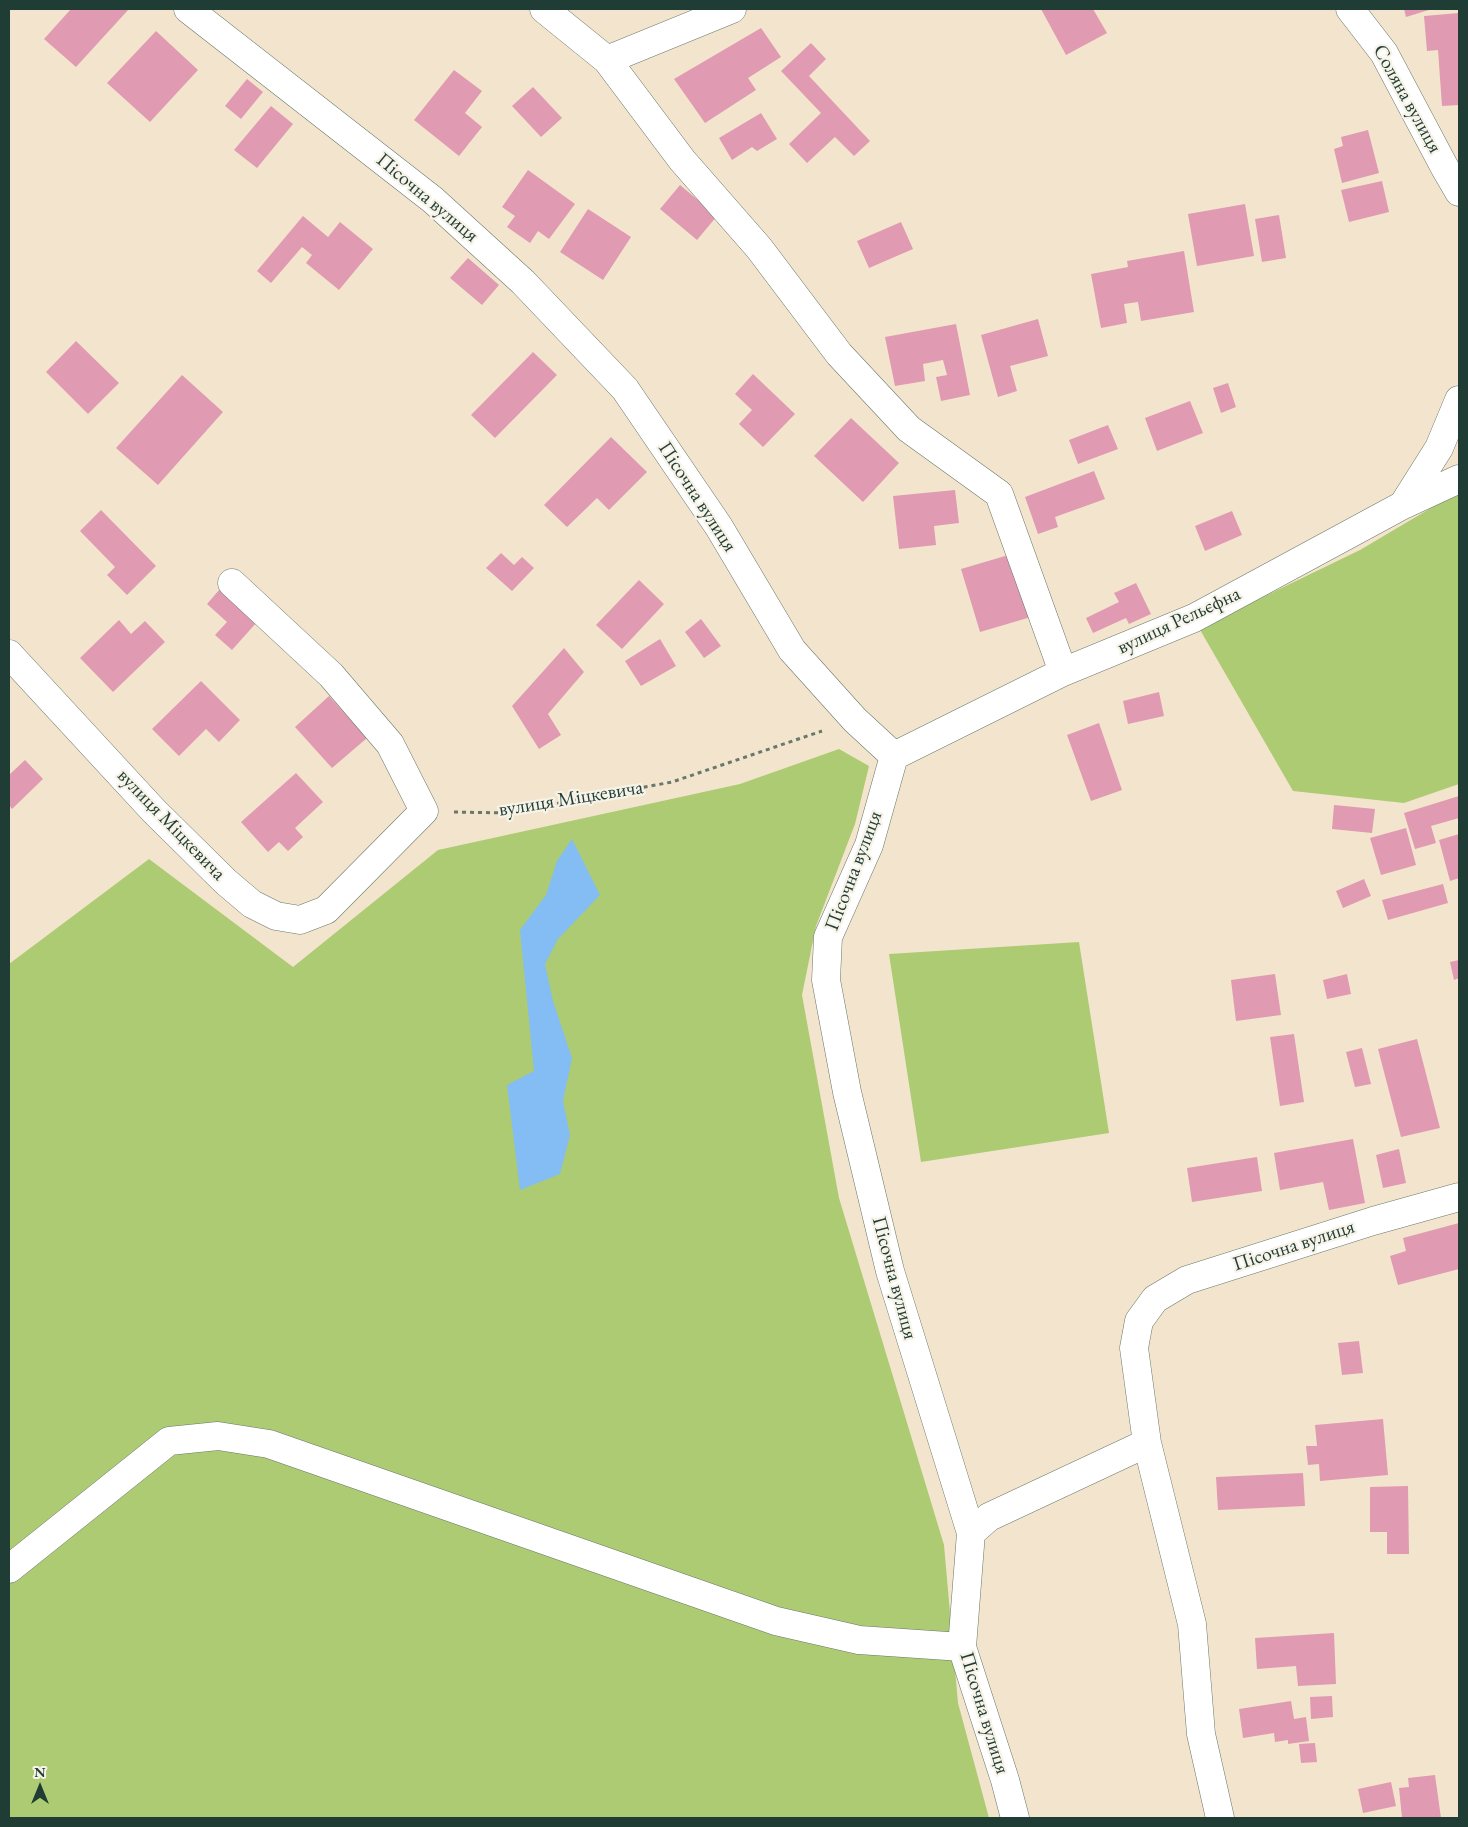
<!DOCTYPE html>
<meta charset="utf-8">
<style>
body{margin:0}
#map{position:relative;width:1468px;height:1827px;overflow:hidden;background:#f3e5cd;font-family:"EB Garamond",serif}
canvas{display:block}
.frame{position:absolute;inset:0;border:10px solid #1f3d34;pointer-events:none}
.north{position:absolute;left:15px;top:1762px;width:50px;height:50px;-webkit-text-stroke:4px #f7f3e8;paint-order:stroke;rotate:0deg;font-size:14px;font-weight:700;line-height:20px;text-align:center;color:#1f3d34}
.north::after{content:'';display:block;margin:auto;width:18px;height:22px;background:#1f3d34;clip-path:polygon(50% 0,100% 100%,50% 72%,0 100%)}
</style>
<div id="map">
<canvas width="1468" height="1827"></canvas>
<div class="frame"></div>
<div class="north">N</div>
</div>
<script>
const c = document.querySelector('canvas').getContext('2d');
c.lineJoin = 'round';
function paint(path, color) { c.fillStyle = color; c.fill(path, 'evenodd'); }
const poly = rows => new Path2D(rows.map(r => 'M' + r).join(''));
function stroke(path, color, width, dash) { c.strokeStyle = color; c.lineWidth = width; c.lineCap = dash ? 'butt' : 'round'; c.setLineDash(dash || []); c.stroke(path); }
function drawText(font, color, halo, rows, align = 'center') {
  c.font = font + ' "EB Garamond",serif'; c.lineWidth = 4.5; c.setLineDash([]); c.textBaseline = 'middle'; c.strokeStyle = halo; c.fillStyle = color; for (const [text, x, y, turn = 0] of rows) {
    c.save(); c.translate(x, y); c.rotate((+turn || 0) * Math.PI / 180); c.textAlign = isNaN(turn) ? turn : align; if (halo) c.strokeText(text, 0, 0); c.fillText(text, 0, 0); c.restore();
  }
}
const green = poly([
 [1458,492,1459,492,1459,784,1404,803,1293,791,1199,628,1360,550],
 [839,749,869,766,855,824,816,926,802,995,839,1198,944,1545,958,1703,989,1818,9,1818,9,964,149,859,293,967,438,850,740,784],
 [1079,942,1109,1133,921,1162,889,954]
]);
const water = poly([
 [572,839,600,895,558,939,545,964,553,1001,572,1058,563,1101,570,1135,560,1174,520,1190,507,1085,534,1071,520,930,546,895,557,861]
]);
const building = poly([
 [71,9,129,9,76,67,44,39],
 [1041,9,1093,9,1107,33,1066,55],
 [1404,9,1432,9,1406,17],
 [1459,13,1459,105,1442,106,1438,50,1427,51,1424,16],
 [761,28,781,57,748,78,756,90,705,123,674,79],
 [156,31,198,70,150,122,107,83],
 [811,43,826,59,809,76,870,141,854,156,835,137,807,163,789,144,821,113,781,71],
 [454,70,482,91,465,113,482,127,459,156,414,120],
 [247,79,263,92,241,119,225,106],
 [533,87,562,118,541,137,512,106],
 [271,106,293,124,257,168,234,150],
 [761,113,777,139,757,151,752,147,732,160,719,138],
 [1368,130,1379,173,1342,183,1334,149,1343,146,1341,137],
 [528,170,575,204,549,239,538,231,530,243,507,227,515,216,502,207],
 [1382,181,1389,212,1349,222,1341,190],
 [680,185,717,216,697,240,660,209],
 [1245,204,1254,256,1197,266,1188,214],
 [588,209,631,237,603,280,560,252],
 [1279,215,1286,258,1262,262,1255,219],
 [303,216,328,237,340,222,373,249,339,290,306,263,312,255,302,247,271,283,257,271],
 [901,222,913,249,869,268,857,241],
 [1184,251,1194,312,1141,321,1138,302,1124,304,1127,323,1101,328,1091,274,1128,267,1127,261],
 [468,258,499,285,482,305,450,278],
 [1038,319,1048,356,1010,366,1017,391,998,397,981,335],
 [956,324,970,395,941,401,936,377,947,375,943,360,923,364,925,381,895,386,885,337],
 [76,341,119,383,88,414,46,372],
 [533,352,557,375,495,438,471,415],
 [753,374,795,414,763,447,739,424,752,410,735,394],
 [182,375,223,412,158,485,116,448],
 [1228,383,1236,407,1221,413,1213,388],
 [1190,401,1203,433,1157,451,1145,418],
 [851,418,899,463,863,502,814,456],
 [1108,425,1118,449,1078,464,1069,440],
 [611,437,647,472,609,510,597,498,567,527,544,505],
 [1094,471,1105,499,1055,517,1058,527,1038,534,1025,497],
 [955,490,959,523,934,526,936,545,899,549,893,496],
 [101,510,156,566,127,595,107,575,115,567,80,531],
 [1232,511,1242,535,1205,551,1195,526],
 [501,553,514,565,522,557,534,568,512,591,486,568],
 [1012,554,1031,617,980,632,961,569],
 [639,580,664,604,622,649,596,625],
 [1136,583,1151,614,1129,624,1126,618,1093,633,1086,618,1119,602,1114,593],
 [220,589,257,622,232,650,215,635,227,622,207,604],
 [701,619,721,646,704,658,685,632],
 [119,620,131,634,145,621,165,642,113,692,80,658],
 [660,639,676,666,641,686,625,661],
 [564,648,584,672,548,714,561,735,539,749,512,706],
 [201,681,240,720,219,742,206,729,179,756,152,729],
 [1159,692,1164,716,1128,724,1123,701],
 [329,696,367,738,332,768,295,727],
 [1099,723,1122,790,1091,801,1067,735],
 [25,760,43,779,12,809,9,805,9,775],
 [296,773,323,802,295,828,303,837,288,851,279,842,268,852,241,822],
 [1459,796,1459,818,1431,826,1436,843,1415,849,1404,813],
 [1334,805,1375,809,1372,833,1332,829],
 [1406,828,1416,865,1381,875,1370,838],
 [1459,834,1459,878,1450,881,1439,840],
 [1364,879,1371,896,1343,908,1336,891],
 [1443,884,1448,903,1388,920,1382,900],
 [1459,960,1459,978,1454,980,1450,962],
 [1275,974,1281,1015,1236,1021,1231,980],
 [1347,974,1351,994,1327,999,1323,980],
 [1294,1034,1304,1102,1280,1106,1270,1037],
 [1417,1039,1440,1128,1401,1137,1378,1049],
 [1362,1048,1371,1084,1355,1087,1346,1052],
 [1353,1139,1365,1203,1329,1210,1323,1182,1280,1190,1274,1153],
 [1399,1149,1406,1183,1383,1188,1376,1155],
 [1257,1157,1262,1191,1192,1202,1187,1168],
 [1459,1223,1459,1269,1398,1285,1390,1256,1406,1251,1403,1238],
 [1359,1341,1363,1373,1342,1375,1338,1343],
 [1383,1419,1388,1475,1320,1481,1319,1464,1308,1465,1306,1446,1317,1446,1315,1425],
 [1303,1473,1305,1506,1218,1510,1216,1477],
 [1408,1486,1409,1554,1387,1554,1387,1532,1370,1532,1370,1487],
 [1334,1633,1336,1684,1298,1686,1296,1666,1257,1669,1255,1638],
 [1332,1696,1333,1717,1311,1719,1310,1697],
 [1291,1701,1294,1719,1306,1717,1309,1741,1288,1744,1288,1740,1275,1742,1274,1733,1243,1738,1239,1709],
 [1315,1743,1317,1762,1301,1763,1299,1744],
 [1435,1775,1441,1818,1412,1818,1412,1817,1402,1818,1399,1788,1409,1787,1408,1778],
 [1391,1782,1396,1806,1363,1813,1358,1789]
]);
const path = poly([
 [454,812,506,813,672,782,822,731]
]);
const minor = poly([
 [188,9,433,200,523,282,625,389,719,527,792,650,855,720,894,756,869,845,828,937,826,980,847,1092,890,1271,971,1533,962,1647,1005,1780,1015,1818],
 [544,9,607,60,682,160,759,248,839,354,909,429,999,494,1063,672],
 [1350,9,1384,53,1445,168,1459,192],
 [607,60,732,9],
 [1403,505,1439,448,1459,400],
 [9,654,154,811,226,882,252,904,276,916,300,920,326,910,424,811,390,744,331,675,232,583],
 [894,756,1063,672,1194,618,1403,505,1459,479],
 [971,1533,989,1517,1147,1443],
 [9,1569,169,1441,218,1436,269,1444,776,1621,859,1640,962,1647],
 [1220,1818,1201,1734,1192,1624,1147,1443,1134,1348,1139,1321,1155,1299,1187,1280,1373,1221,1459,1197]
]);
const streetNames = [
 ["Соляна вулиця",1407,99,61],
 ["Пісочна вулиця",427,198,40],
 ["Пісочна вулиця",697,497,57],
 ["вулиця Рельєфна",1179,621,-25],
 ["вулиця Міцкевича",571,799,-9],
 ["вулиця Міцкевича",171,825,46],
 ["Пісочна вулиця",854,871,-69],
 ["Пісочна вулиця",1294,1246,-18],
 ["Пісочна вулиця",894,1278,75],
 ["Пісочна вулиця",984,1713,73]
];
paint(green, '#adcb72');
paint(water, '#83bdf4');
paint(building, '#e09ab2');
stroke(minor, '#69786a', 29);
stroke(path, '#69786a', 3, [4, 4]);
stroke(minor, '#fff', 28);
drawText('20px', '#1f3d34', '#f7f3e8', streetNames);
</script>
